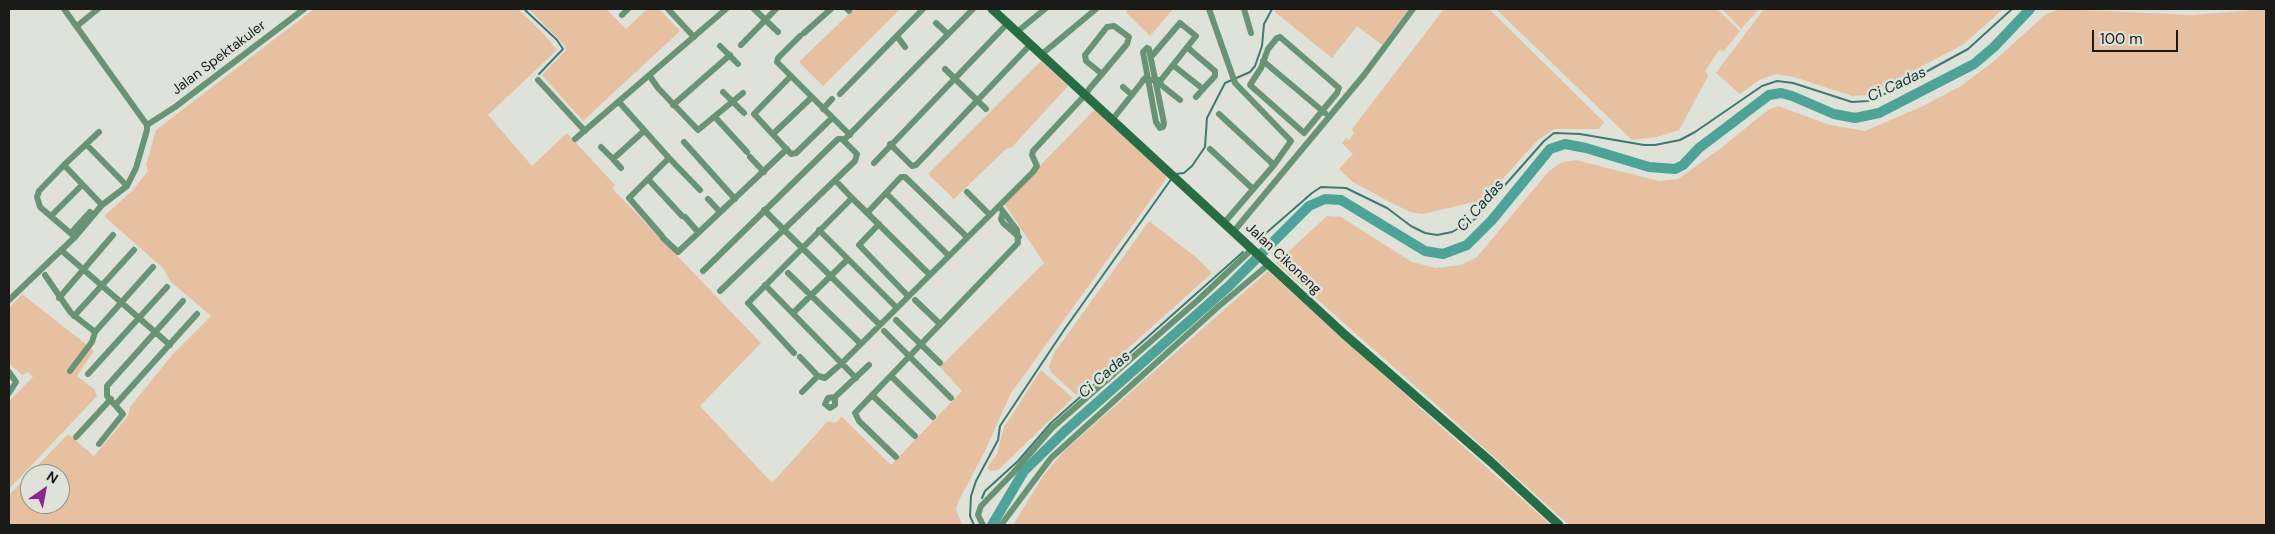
<!DOCTYPE html>
<style>
body{margin:0}
#map{position:relative;width:2275px;height:534px;overflow:hidden;background:#dee2d8;font-family:"DM Sans",sans-serif}
canvas{display:block}
.frame{position:absolute;inset:0;border:10px solid #1a1b18;pointer-events:none}
.north{position:absolute;left:20px;top:464px;width:50px;height:50px;box-sizing:border-box;background:#dee2d8;border:1px solid #90928b;border-radius:50%;rotate:33deg;font-size:14px;font-weight:700;line-height:20px;text-align:center;color:#1a1b18}
.north::after{content:'';display:block;margin:auto;width:18px;height:22px;background:#8b258c;clip-path:polygon(50% 0,100% 100%,50% 72%,0 100%)}
.scale{position:absolute;left:2092px;top:30px;width:86px;height:22px;box-sizing:border-box;border:2px solid #1a1b18;border-top:0;padding-left:6px;font-size:15px;line-height:18px;white-space:nowrap;color:#1a1b18;-webkit-text-stroke:4px #dee2d8;paint-order:stroke}
</style>
<div id="map">
<canvas width="2275" height="534"></canvas>
<div class="frame"></div>
<div class="north">N</div>
<div class="scale">100 m</div>
</div>
<script>
const c = document.querySelector('canvas').getContext('2d');
c.lineJoin = 'round';
function paint(path, color) { c.fillStyle = color; c.fill(path, 'evenodd'); }
const poly = rows => new Path2D(rows.map(r => 'M' + r).join(''));
function stroke(path, color, width, dash) { c.strokeStyle = color; c.lineWidth = width; c.lineCap = dash ? 'butt' : 'round'; c.setLineDash(dash || []); c.stroke(path); }
function drawText(font, color, halo, rows, align = 'center') {
  c.font = font + ' "DM Sans",sans-serif'; c.lineWidth = 5; c.setLineDash([]); c.textBaseline = 'middle'; c.strokeStyle = halo; c.fillStyle = color; for (const [text, x, y, turn = 0] of rows) {
    c.save(); c.translate(x, y); c.rotate((+turn || 0) * Math.PI / 180); c.textAlign = isNaN(turn) ? turn : align; if (halo) c.strokeText(text, 0, 0); c.fillText(text, 0, 0); c.restore();
  }
}
const green = poly([
 [314,9,518,9,544,34,557,50,488,115,532,166,567,133,615,185,612,188,761,343,700,406,772,483,828,421,835,423,842,417,891,465,962,391,940,367,1044,263,1004,203,1096,108,1168,176,1011,393,984,453,959,500,956,509,962,525,9,525,9,495,68,434,94,456,128,416,130,407,173,354,211,316,170,281,163,268,104,216,133,190,148,171,146,165,156,130],
 [30,474,60,474,60,504,30,504],
 [529,9,606,9,626,29,647,9,659,9,680,31,583,121,542,75,566,50,565,46],
 [854,9,900,9,823,86,799,62],
 [1127,9,1173,9,1150,36,1126,12],
 [1276,9,1409,9,1382,45,1357,26,1332,58,1275,12],
 [1444,9,1489,9,1604,122,1599,129,1554,129,1537,141,1487,196,1479,201,1422,214,1410,212,1386,200,1353,182,1339,169,1353,154,1342,143,1346,138,1349,140,1354,133,1352,129],
 [1496,9,1717,9,1740,31,1724,51,1719,50,1705,71,1708,75,1706,80,1679,130,1657,137,1632,140],
 [1722,9,1759,9,1741,29],
 [1764,9,2003,9,1964,44,1867,95,1852,96,1794,77,1776,74,1759,80,1740,94,1716,73],
 [2060,9,2193,15,2266,9,2266,525,1569,525,1441,409,1276,263,1327,216,1341,217,1412,262,1436,268,1461,265,1477,257,1549,171,1562,162,1576,160,1659,181,1678,179,1721,148,1768,110,1778,106,1830,125,1865,131,1923,106,1961,86,1993,62,2046,14],
 [1041,61,1068,86,1012,147,1006,149,954,199,928,174],
 [1149,221,1197,258,1212,273,1076,395,1051,372,1049,366,1054,353],
 [1268,271,1420,408,1551,525,1013,525,1043,476,1063,452],
 [22,294,92,349,93,352,77,376,94,389,97,396,9,489,9,401,33,377,28,372,22,375,9,363,9,308],
 [1041,370,1073,398,998,470,990,471,987,468,997,454,1004,427]
]);
const stream = poly([
 [524,9,557,40,563,49,539,74],
 [1175,174,1184,173,1192,166,1205,147,1207,118,1225,83,1250,72,1255,66,1262,46,1264,24,1272,9],
 [1257,241,1312,193,1321,187,1346,188,1387,208,1411,226,1425,233,1437,235,1452,232,1475,219,1544,141,1554,133,1580,134,1644,145,1655,145,1680,140,1695,132,1762,86,1777,81,1793,83,1852,102,1868,101,1889,92,1968,49,2012,9],
 [982,498,985,491,1018,461,1051,423,1243,252],
 [974,525,970,516,971,496,976,481,998,440,1000,426,1064,330,1172,178]
]);
const river = poly([
 [992,525,1024,471,1065,431,1229,286,1309,206,1325,199,1341,200,1425,251,1443,254,1467,245,1492,220,1550,149,1565,144,1586,148,1649,167,1675,169,1683,165,1699,148,1769,95,1781,93,1792,96,1834,114,1855,118,1879,113,1974,64,1994,47,2030,9]
]);
const street = poly([
 [668,9,694,37],
 [754,9,778,32],
 [847,9,849,11],
 [1209,9,1235,83,1291,141,1274,165,1224,223],
 [1244,9,1251,33],
 [622,15,628,9],
 [936,23,948,34],
 [77,26,98,9],
 [1018,31,1045,9],
 [804,33,831,9],
 [800,36,778,58,777,62,850,135],
 [897,36,905,47],
 [1280,37,1339,88,1337,93,1304,133,1250,85,1261,68,1268,49,1277,38,1280,37],
 [741,45,776,9],
 [720,46,738,64],
 [1147,48,1149,49,1164,123,1163,127,1160,128,1156,122,1143,52,1147,48],
 [1042,54,1096,9],
 [1263,61,1325,113],
 [1174,66,1203,89,1215,76,1215,71,1188,48],
 [945,69,986,109],
 [649,75,658,88,698,130,743,93],
 [791,76,754,114,791,154,796,153,832,118],
 [538,80,585,131],
 [1143,80,1161,80,1196,36,1180,23,1151,57],
 [1161,80,1160,84,1180,100],
 [1123,87,1132,95],
 [723,92,744,113],
 [840,94,923,9],
 [1196,97,1203,89],
 [619,102,669,158,629,198,662,236],
 [673,105,730,55],
 [823,109,832,99],
 [1219,114,1274,165],
 [715,117,747,152],
 [1112,120,1146,77],
 [147,125,175,107,304,9],
 [773,134,812,97],
 [575,139,726,9],
 [844,140,973,9],
 [684,142,735,199],
 [86,144,127,186],
 [890,144,912,166,916,165,1031,44],
 [601,147,613,159,644,131],
 [1210,149,1253,189],
 [750,157,764,172],
 [669,158,700,190],
 [613,159,621,168],
 [874,163,1008,23],
 [64,165,99,132],
 [648,179,682,216],
 [967,192,990,215],
 [886,193,949,256],
 [852,198,930,275],
 [708,199,720,212],
 [764,210,880,325],
 [868,212,901,177,905,177,967,237],
 [1003,212,1001,219,1003,223,1019,237],
 [51,216,82,185],
 [685,217,698,232],
 [879,224,859,245,908,296],
 [819,230,848,259],
 [1234,231,1364,75,1413,9],
 [71,233,90,212],
 [75,237,40,207,37,197,39,191,64,165,102,205],
 [663,238,678,252,787,149],
 [61,250,170,345],
 [703,271,838,139,842,139,857,154,855,161,720,291],
 [788,273,861,344],
 [45,275,71,313,95,332],
 [765,285,856,378],
 [59,298,113,235],
 [9,300,75,237,102,205,127,186,136,168,147,130,147,125,64,9],
 [915,300,940,324],
 [793,313,848,259,897,308],
 [74,316,134,250],
 [896,320,940,363],
 [884,331,951,398],
 [794,353,748,303,852,198,835,180],
 [800,357,818,376,802,392],
 [70,371,92,342,95,332,153,267],
 [9,372,16,382,9,393],
 [88,374,167,287],
 [818,376,825,378,842,363,1033,172,1037,166,1032,155,1033,151,1085,95,1090,88,1102,74,1127,44,1129,37,1114,26,1107,27,1085,55,1086,61,1102,74],
 [891,376,933,417],
 [872,395,915,436],
 [835,397,835,405,830,408,825,404,828,398,835,397,869,365],
 [116,404,197,314],
 [76,437,111,399],
 [99,444,123,414,107,396,107,386,183,301],
 [896,457,859,421,855,413,1018,243,1017,230,999,206],
 [983,525,978,515,981,506,1013,473,1052,428,1198,300,1248,253,1251,247],
 [1001,525,1051,458,1219,306,1269,264]
]);
const secondary = poly([
 [992,9,1344,334,1491,462,1559,525]
]);
const streetNames = [
 ["Jalan Spektakuler",219,58,-37],
 ["Jalan Cikoneng",1283,259,43]
];
const waterNames = [
 ["Ci Cadas",1897,85,-25],
 ["Ci Cadas",1481,206,-49],
 ["Ci Cadas",1105,375,-41]
];
paint(green, '#e6c0a1');
stroke(stream, '#3e7a72', 2);
stroke(river, '#4ea399', 10);
stroke(street, '#689375', 6);
stroke(secondary, '#266d43', 9);
drawText('14px', '#1a1b18', '#dee2d8', streetNames);
drawText('italic 15px', '#103935', '#dee2d8', waterNames);
</script>
